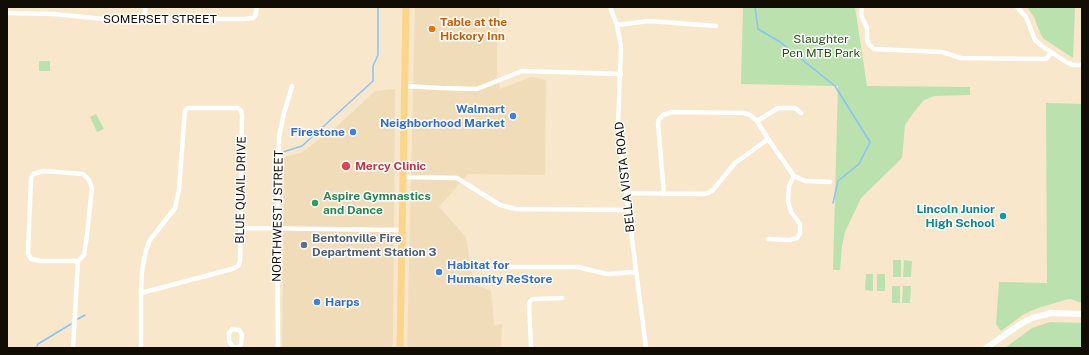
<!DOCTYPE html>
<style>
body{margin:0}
#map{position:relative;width:1089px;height:355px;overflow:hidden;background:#f8e7cb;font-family:"Public Sans",sans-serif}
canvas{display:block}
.frame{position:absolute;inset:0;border:8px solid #110c04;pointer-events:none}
</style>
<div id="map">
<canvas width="1089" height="355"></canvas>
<div class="frame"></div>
</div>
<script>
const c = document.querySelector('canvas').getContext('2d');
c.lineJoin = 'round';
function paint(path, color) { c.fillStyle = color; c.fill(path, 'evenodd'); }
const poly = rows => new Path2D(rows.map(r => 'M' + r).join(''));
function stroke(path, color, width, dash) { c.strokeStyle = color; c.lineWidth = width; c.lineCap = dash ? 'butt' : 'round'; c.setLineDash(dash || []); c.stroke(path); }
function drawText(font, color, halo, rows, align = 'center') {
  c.font = font + ' "Public Sans",sans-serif'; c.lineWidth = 3; c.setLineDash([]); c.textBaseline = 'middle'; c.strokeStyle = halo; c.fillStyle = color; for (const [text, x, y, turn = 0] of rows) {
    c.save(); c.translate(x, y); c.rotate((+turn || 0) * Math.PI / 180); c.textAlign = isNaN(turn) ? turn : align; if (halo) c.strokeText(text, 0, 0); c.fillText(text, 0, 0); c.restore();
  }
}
const built = poly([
 [415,7,500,7,497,38,497,75,500,89,531,77,546,80,545,175,468,174,439,207,466,237,474,284,491,291,494,325,502,324,501,348,407,348],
 [395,89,393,348,282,348,284,157,301,153,335,128,375,91]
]);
const green = poly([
 [743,7,855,7,867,86,970,87,970,95,934,96,924,100,914,112,905,125,902,158,861,198,845,232,842,246,840,270,833,270,838,86,741,84],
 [1027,7,1075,7,1073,58,1044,39,1041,35,1034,17],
 [39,61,50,61,50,71,39,71],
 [1046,103,1082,104,1082,303,1070,299,1065,300,1038,308,1024,314,1001,331,996,324,999,282,1047,283],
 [96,114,104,129,97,132,90,117],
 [893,260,901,260,901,277,893,277],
 [904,260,912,261,911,277,903,277],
 [866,274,873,274,873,291,865,290],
 [877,274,885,274,885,291,877,291],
 [892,286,900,286,900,303,892,303],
 [903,286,911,286,910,303,902,303],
 [1050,322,1082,323,1082,348,1005,348,1032,328]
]);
const stream = poly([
 [755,7,758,29,780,42,835,86,870,142,859,164,838,181,833,203],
 [283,152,302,146,373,81,373,66,378,55,378,7],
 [78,319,85,315],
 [37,346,38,344,71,324]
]);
const street = poly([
 [610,7,617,25,621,47,618,123,621,153,646,348],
 [862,7,861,15,867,28,867,39,868,43,874,49,942,52,961,58,1046,59,1051,53],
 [1017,7,1026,17,1035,40,1042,46,1066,62,1073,65,1082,65],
 [7,13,54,14,124,21,145,19,245,19,253,18,255,16,257,7],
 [145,19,145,7],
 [617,25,649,21,716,26],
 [405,86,441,88,477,89,522,71,621,74],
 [757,121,778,108,795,108,801,113],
 [44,171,83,174,89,180,92,188,87,235,84,255,78,261,40,261,31,259,28,253,31,178,33,174,44,171],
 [403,177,457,178,500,205,516,209,628,210],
 [626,193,702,194,708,193,713,190,735,163,768,139],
 [664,194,658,124,659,119,663,115,672,112,744,113,750,115,757,121,768,139,794,176,805,181,830,182],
 [240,228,403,230],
 [768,239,790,240,797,238,800,233,800,224,791,212,788,201,789,186,794,176],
 [497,267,578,267,607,274,635,272],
 [141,293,232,269,238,266,240,261,242,115,241,111,238,108,188,108,185,110,179,189,175,208,150,240,146,250,142,271,141,293,141,348],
 [232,329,239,330,242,334,241,344,238,348,233,347,229,341,229,333,232,329],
 [73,348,78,261],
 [278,348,277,228,279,137,284,113,292,86],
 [531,348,529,305,530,301,533,299,562,298]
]);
const secondary = poly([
 [986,348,1022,323,1032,318,1051,313,1082,314]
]);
const primary = poly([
 [400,348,406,7]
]);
const markers = [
 [432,29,4,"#e8710a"],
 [513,116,4,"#3f7fe0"],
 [353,132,4,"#3f7fe0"],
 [346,166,5,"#e0444e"],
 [315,203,4,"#2e9e5b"],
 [1003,216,4,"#0f9aa8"],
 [304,245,4,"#5c6f8a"],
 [439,272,4,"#3f7fe0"],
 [317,302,4,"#3f7fe0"]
];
const streetNames = [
 ["SOMERSET STREET",160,19],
 ["BELLA VISTA ROAD",625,177,-96],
 ["BLUE QUAIL DRIVE",241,190,-89],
 ["NORTHWEST J STREET",278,216,-89]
];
const foodNames = [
 ["Table at the",440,22],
 ["Hickory Inn",440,36]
];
const parkNames = [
 ["Slaughter",821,39],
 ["Pen MTB Park",821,53]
];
const shopNames = [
 ["Walmart",505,109],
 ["Neighborhood Market",505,123],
 ["Firestone",345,132],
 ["Habitat for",447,265,"left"],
 ["Humanity ReStore",447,279,"left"],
 ["Harps",325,302,"left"]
];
const healthNames = [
 ["Mercy Clinic",355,166]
];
const leisureNames = [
 ["Aspire Gymnastics",323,196],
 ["and Dance",323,210]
];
const cultureNames = [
 ["Lincoln Junior",995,209],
 ["High School",995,223]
];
const serviceNames = [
 ["Bentonville Fire",312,238],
 ["Department Station 3",312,252]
];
paint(built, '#f1dcba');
paint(green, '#bae1ae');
stroke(stream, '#87c4f8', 1.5);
stroke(street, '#fff', 4.5);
stroke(secondary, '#fff', 6);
stroke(primary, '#fbd58b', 7);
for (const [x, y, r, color] of markers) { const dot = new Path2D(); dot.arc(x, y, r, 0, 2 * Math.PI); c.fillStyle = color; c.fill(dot); stroke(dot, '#fff', 1.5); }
drawText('12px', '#110c04', '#fff', streetNames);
drawText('bold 12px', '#c56008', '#fff', foodNames, 'left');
drawText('12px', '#245014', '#fff', parkNames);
drawText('bold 12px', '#366cbe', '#fff', shopNames, 'right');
drawText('bold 12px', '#be3a42', '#fff', healthNames, 'left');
drawText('bold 12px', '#27864d', '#fff', leisureNames, 'left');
drawText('bold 12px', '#0d838f', '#fff', cultureNames, 'right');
drawText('bold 12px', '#4e5e75', '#fff', serviceNames, 'left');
</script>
